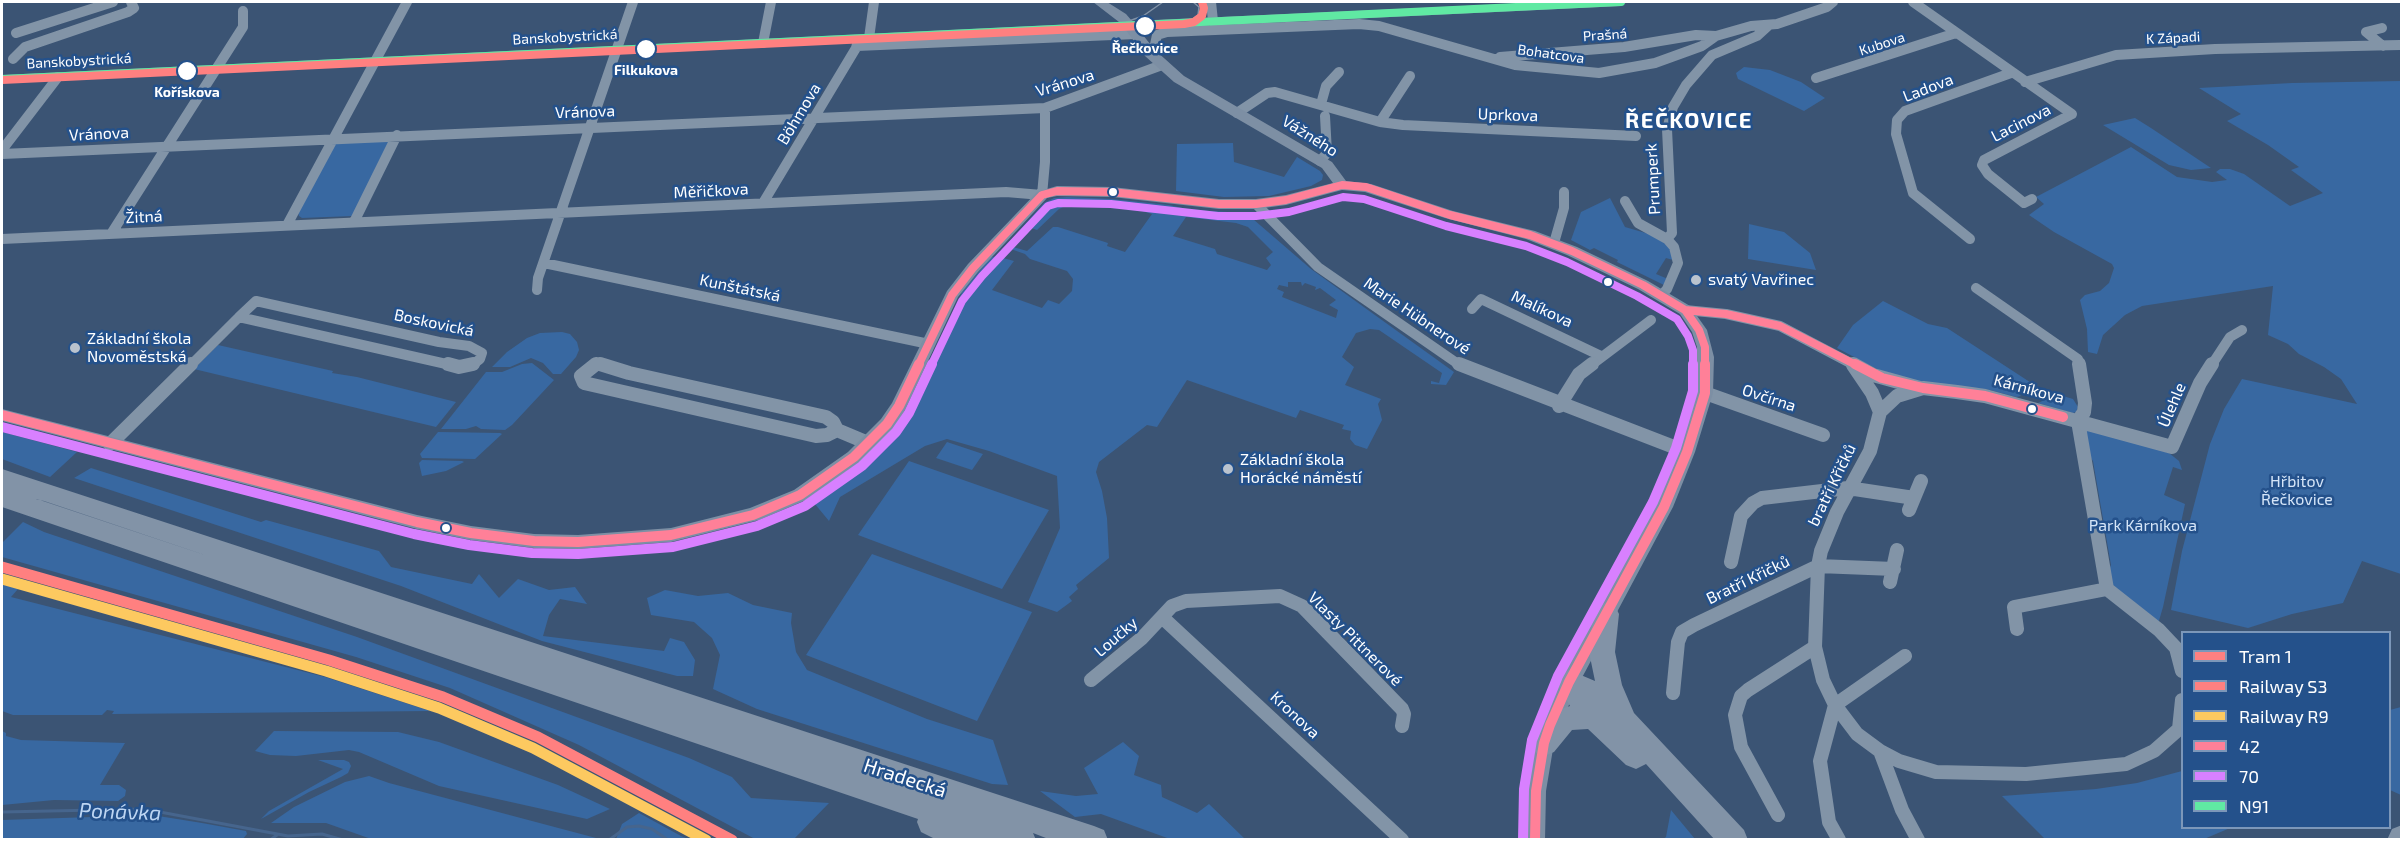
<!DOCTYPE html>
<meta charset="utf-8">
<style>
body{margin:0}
#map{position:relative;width:2403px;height:841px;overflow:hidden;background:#3b5474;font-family:"Exo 2",sans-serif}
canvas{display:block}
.frame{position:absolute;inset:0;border:3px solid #fff;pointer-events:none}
.legend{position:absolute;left:2181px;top:631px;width:210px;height:198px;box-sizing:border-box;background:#24518b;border:2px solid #7c97b9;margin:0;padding:8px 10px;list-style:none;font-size:18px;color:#fff}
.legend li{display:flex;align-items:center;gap:12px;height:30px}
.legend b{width:30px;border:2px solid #7c97b9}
</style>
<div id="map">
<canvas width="2403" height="841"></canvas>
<div class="frame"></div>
<ul class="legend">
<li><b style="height:8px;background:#ff8080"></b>Tram 1</li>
<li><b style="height:8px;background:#ff8080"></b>Railway S3</li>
<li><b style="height:8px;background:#fdc960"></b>Railway R9</li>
<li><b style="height:8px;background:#ff8098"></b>42</li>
<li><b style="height:8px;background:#d880ff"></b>70</li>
<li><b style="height:8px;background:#60e9a3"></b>N91</li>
</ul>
</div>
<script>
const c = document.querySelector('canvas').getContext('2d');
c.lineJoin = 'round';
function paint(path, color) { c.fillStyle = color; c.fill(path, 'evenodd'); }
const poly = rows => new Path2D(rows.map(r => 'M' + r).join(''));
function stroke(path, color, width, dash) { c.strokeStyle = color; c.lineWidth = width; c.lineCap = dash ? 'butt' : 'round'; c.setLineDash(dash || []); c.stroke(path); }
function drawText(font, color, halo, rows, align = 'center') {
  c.font = font + ' "Exo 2",sans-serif'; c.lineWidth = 5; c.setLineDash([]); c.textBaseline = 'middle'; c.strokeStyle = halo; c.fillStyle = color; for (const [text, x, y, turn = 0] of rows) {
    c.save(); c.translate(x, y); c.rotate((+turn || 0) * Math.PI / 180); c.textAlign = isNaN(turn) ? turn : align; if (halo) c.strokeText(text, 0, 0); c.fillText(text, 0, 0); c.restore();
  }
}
const green = poly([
 [1744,67,1770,70,1801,82,1825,98,1804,111,1738,79,1736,73],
 [2401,81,2401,574,2362,561,2343,603,2292,614,2248,628,2171,610,2182,551,2210,444,2224,409,2242,379,2357,404,2341,379,2324,367,2299,354,2288,344,2268,335,2273,286,2142,306,2125,315,2103,335,2097,354,2088,352,2087,329,2080,300,2085,295,2100,291,2109,283,2114,268,2112,264,2054,232,2029,215,2044,204,2036,197,2131,147,2177,177,2212,182,2227,180,2216,172,2220,169,2230,169,2244,174,2290,206,2323,193,2291,170,2299,167,2268,145,2227,121,2241,114,2199,88,2292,83],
 [2135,118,2151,128,2211,168,2191,170,2169,165,2103,125],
 [392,139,353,216,302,218,299,216,298,212,333,142],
 [1233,143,1234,162,1284,177,1297,157,1320,171,1323,175,1322,180,1311,186,1269,196,1224,197,1176,191,1177,144],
 [1067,197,1112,199,1169,205,1191,210,1246,213,1311,269,1454,372,1446,385,1431,384,1431,381,1439,383,1442,373,1379,330,1370,329,1356,333,1342,357,1354,367,1345,385,1381,399,1378,404,1382,420,1367,449,1355,445,1350,439,1351,431,1342,429,1344,425,1300,410,1296,418,1187,380,1157,427,1147,425,1099,462,1096,472,1102,491,1107,518,1109,558,1076,585,1078,589,1069,597,1072,601,1057,612,1028,602,1060,528,1057,476,989,451,947,439,925,446,840,497,829,521,810,498,867,456,906,410,920,387,962,292,990,258,996,256,1014,261,992,290,1042,308,1048,300,1059,304,1072,291,1073,279,1067,271,1030,259,1025,254,1005,247,1044,203,1054,198],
 [1067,205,1139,210,1152,214,1125,252,1107,246,1108,243,1058,227,1053,227,1027,251,1013,247,1031,228,1037,230,1059,209],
 [1186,217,1236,223,1248,227,1273,252,1266,258,1271,265,1267,270,1217,254,1215,249,1173,236],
 [1288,282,1301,282,1302,286,1305,283,1316,287,1315,290,1320,288,1336,300,1329,305,1338,310,1336,318,1282,297,1284,292,1277,289,1279,285,1288,287],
 [1610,198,1625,227,1656,236,1670,248,1673,260,1666,258,1656,274,1668,279,1664,285,1617,262,1618,260,1594,248,1590,250,1571,240,1581,212],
 [1749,224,1784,232,1810,253,1816,270,1748,259],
 [1883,301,1928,324,1947,328,2039,388,2032,391,2027,387,2017,392,2021,396,2016,397,1990,390,1921,382,1879,370,1837,348,1853,325],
 [562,332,570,334,577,342,579,350,576,357,561,374,553,374,543,363,531,358,510,367,492,367,507,352,527,338,540,333],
 [218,345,333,371,332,373,357,377,456,402,436,427,194,369],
 [532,363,554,380,512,425,505,430,481,429,476,426,466,429,441,429,486,372,502,372,522,364],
 [2053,396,2063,396,2073,399,2078,407,2076,412,2073,413,2038,403],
 [2083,426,2169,453,2179,461,2182,470,2173,467,2164,495,2185,504,2163,607,2158,624,2114,591,2108,572,2111,565,2093,461,2088,455],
 [2,432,77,452,50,477,2,459],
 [438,432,500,433,502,434,475,459,422,458,420,454],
 [947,442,983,454,972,470,936,458],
 [422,460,462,461,464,462,446,471,422,476,419,463],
 [909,461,1049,510,1002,589,858,535],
 [91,468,261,522,266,520,379,551,391,567,472,584,479,574,499,598,518,579,549,590,575,587,587,604,560,599,549,615,543,636,664,651,670,638,684,642,695,660,693,676,677,676,542,641,401,586,74,478],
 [23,522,44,532,357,637,689,758,732,777,751,798,829,803,794,839,755,839,579,745,450,688,356,657,2,557,2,543],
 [872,554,1032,612,977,721,806,655],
 [2,584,18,589,11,597,325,677,430,711,112,714,114,711,107,710,102,715,13,715,2,711],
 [665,590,698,596,728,593,753,605,792,613,791,623,796,652,807,670,927,719,993,740,1008,785,992,784,757,709,713,689,720,655,712,638,694,622,651,615,647,598],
 [2401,707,2402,707,2401,795,2390,790,2390,710],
 [2,731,6,733,6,736,21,740,125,743,100,785,119,785,126,790,125,796,118,801,54,800,2,805],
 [274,731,398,732,439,742,558,785,610,809,587,819,439,786,359,752,349,750,296,756,270,755,255,751],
 [1123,742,1139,756,1134,775,1161,785,1162,797,1197,813,1209,804,1245,839,1170,839,1101,814,1075,817,1040,791,1076,796,1098,794,1084,768],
 [318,760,344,760,349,762,351,766,348,773,341,777,309,792,261,819,269,811,343,769],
 [2182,771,2182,828,2230,828,2204,839,2045,839,2002,796,2096,789,2137,783],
 [369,776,389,783,596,838,374,840,326,823,271,823,294,807,345,782],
 [1671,810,1695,839,1663,839,1666,837],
 [639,813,681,836,688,839,616,839,622,824],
 [152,815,202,823,246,831,247,834,242,840,2,839,2,820]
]);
const stream = poly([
 [2,812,144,809,288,836,322,834,343,840],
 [270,840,277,835],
 [609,840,627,827,639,826,652,829,668,840]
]);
const streetFar1 = poly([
 [1211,2,1213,21],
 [1913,2,2072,114,1984,160,1982,165,1988,174,2024,203,2032,199],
 [2382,28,2366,32,2383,46],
 [16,33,113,2],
 [869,38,874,2],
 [763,43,771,2],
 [857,46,1136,34],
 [1150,53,1154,49,1157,35,1167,32,1359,24,1379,26,1515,65,1599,73,1655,63,1702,46,1716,36,1751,26,1777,24,1827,7,1833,2],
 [1500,57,1624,47,1696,35,1716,36],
 [13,59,25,47,128,12,134,8,131,2],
 [1816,78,1956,33],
 [2025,82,2116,55,2215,49,2400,45],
 [1321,104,1326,86,1339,72],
 [1237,113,1267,93,1275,92,1380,122,1403,125,1636,136],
 [1380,122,1410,76],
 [2,150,58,77],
 [2,154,1045,108,1162,65],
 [1320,161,1327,153,1325,116],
 [1625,201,1638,223,1667,239],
 [763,203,856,48,858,40],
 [1256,204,1318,267,1461,366],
 [354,222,397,135],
 [287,225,407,2],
 [111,234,243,27,243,11],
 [2,239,1006,192,1042,195,1045,162,1045,108],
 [1970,239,1913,193,1896,134,1897,120,1905,111,2011,73],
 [1554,243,1564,208,1564,192],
 [544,263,929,344],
 [1976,288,2078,359,2079,366],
 [537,290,538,278,633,2],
 [1661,296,1667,289,1678,263,1674,247,1667,239,1672,233,1667,129,1673,107,1686,85,1712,55,1757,36,1769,25],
 [1472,309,1481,299,1601,356],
 [1685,310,1726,314,1780,326,1856,366],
 [239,317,455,366],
 [239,317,256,301,439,342,469,346,482,353,480,359,471,366],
 [190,366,239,317],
 [593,366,597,364,607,366],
 [1590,366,1651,320],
 [2211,366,2230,337,2242,330]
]);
const street = poly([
 [448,364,459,367,473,364],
 [596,364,581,376,584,383,816,436,827,435,837,430],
 [600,364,629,373,826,417,833,422,837,430],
 [1459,364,1687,452],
 [1853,364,1873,375,1920,388],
 [1853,365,1872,393,1880,412,1870,451,1837,512,1821,551,1818,566,1815,647,1823,680,1835,705,1857,734,1880,751,1899,761,1936,772,2026,774,2126,764,2154,751,2179,729,2182,700],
 [1705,393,1823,435],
 [1559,406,1579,374,1592,364],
 [1880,412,1897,396,1923,388,1957,392,1985,396,2172,447,2200,383,2212,364],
 [2078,421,2084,412,2085,403,2079,364],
 [2078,421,2107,589,2159,630,2176,648,2182,671],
 [837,430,868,443],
 [110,444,191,364],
 [1909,510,1921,481],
 [1731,562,1741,516,1753,503,1762,498,1848,488,1914,498],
 [1890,582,1897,550],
 [1163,618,1402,840],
 [2017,629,2014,607,2107,589],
 [1091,680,1142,638,1172,606,1186,601,1280,596,1302,606,1402,709,1404,714,1402,726],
 [1673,693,1678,642,1682,632,1694,625,1818,566,1894,569],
 [1880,751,1902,810,1918,840],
 [1778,815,1741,747,1735,715,1741,696,1748,690,1815,647],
 [1839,840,1829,822,1820,761,1835,705,1905,656]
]);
const secondary = poly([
 [1093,2,1107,2,1126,14,1132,21,1554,2,1627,2,1621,6,1138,29,1155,50,1184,76,1332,162,1346,181,1371,184,1453,211,1535,231,1577,247,1648,281,1690,306,1707,330,1714,357,1713,393,1695,452,1673,507,1577,687,1560,725,1554,743,1546,791,1545,840,1525,840,1526,791,1534,743,1562,676,1656,505,1679,452,1697,393,1697,347,1692,332,1680,314,1638,289,1567,255,1526,239,1445,218,1365,192,1342,190,1286,205,1256,209,1219,209,1112,197,1057,196,1047,198,978,272,958,297,905,410,893,429,860,462,806,500,759,520,671,542,578,549,534,548,471,540,417,529,2,421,2,409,417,515,471,526,534,534,578,535,671,528,750,508,794,490,848,452,881,419,892,403,947,291,968,264,1037,192,1057,186,1112,187,1219,199,1256,199,1286,195,1333,183,1322,168,1174,82,1145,56,1125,29,2,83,2,75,1119,22,1093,2]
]);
const highway = poly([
 [2,469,1094,826,1104,830,1108,840,1051,840,1033,833,1036,840,937,840,921,832,917,822,918,819,2,507,2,469],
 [36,499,44,501,214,558,37,499,36,499],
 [1606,603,1615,606,1619,614,1615,652,1622,685,1634,713,1744,830,1748,840,1715,840,1646,764,1636,769,1626,765,1588,729,1572,730,1554,752,1544,756,1534,752,1531,743,1534,734,1555,711,1570,706,1556,682,1560,674,1569,670,1595,681,1589,652,1593,614,1597,606,1606,603],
 [2402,825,2402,840,2387,840,2392,829,2402,825]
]);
const tram = poly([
 [1126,22,1143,16,1163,2],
 [1173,25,1188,22,1198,15,1199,7,1193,2]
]);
const bus1Far1 = poly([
 [1668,300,1685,310,1726,314,1780,326,1858,366],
 [918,366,952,295,973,268,1042,195,1057,191,1112,192,1219,204,1256,204,1286,200,1342,185,1366,187,1450,215,1530,235,1572,251,1643,285,1685,310,1699,330,1705,347,1705,366]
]);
const bus1 = poly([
 [1855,364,1882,378,1923,388,1985,396,2063,417],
 [2,415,417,522,471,533,534,541,578,542,671,535,753,515,800,495,854,457,887,424,899,406,919,364],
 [1535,840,1536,791,1544,743,1550,725,1569,682,1664,507,1687,452,1705,393,1705,364]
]);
const bus2Far1 = poly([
 [931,366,962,301,982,276,1048,206,1058,203,1111,204,1218,216,1256,216,1289,212,1343,197,1364,199,1446,226,1526,246,1567,262,1637,296,1677,319,1688,336,1693,350,1693,366]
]);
const bus2 = poly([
 [2,427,414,534,469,545,532,553,578,554,673,547,757,526,805,506,862,466,896,432,909,413,932,364],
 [1523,840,1524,789,1532,740,1558,676,1653,502,1676,448,1693,391,1693,364]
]);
const bus3 = poly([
 [2,79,1621,2]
]);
const rail1 = poly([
 [2,567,329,660,443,697,538,737,732,840]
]);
const rail2 = poly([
 [2,579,326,671,439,708,533,748,706,840]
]);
const tram1 = poly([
 [2,80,1184,24,1194,22,1202,16,1204,8,1202,2]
]);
const markers = [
 [1145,26,10,"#fff"],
 [646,49,10,"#fff"],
 [187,71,10,"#fff"],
 [1113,192,5,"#fff"],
 [1696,280,6,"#bac3ce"],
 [1608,282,5,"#fff"],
 [75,348,6,"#bac3ce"],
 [2032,409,5,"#fff"],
 [1228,469,6,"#bac3ce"],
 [446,528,5,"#fff"]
];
const farStreetnames = [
 ["Prašná",1605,35,-4],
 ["Banskobystrická",565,37,-3],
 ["K Západi",2173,38,-3],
 ["Kubova",1882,44,-18],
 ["Bohatcova",1551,54,8],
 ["Banskobystrická",79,61,-3]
];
const farStopnames = [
 ["Řečkovice",1145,48],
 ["Filkukova",646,70],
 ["Kořískova",187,92]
];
const streetNames = [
 ["Vránova",1065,83,-17],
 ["Ladova",1928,88,-21],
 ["Vránova",585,112,-2],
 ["Böhmova",799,114,-59],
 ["Uprkova",1508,115,2],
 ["Lacinova",2021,123,-27],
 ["Vránova",99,134,-3],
 ["Vážného",1310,136,32],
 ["Prumperk",1653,179,-93],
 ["Měřičkova",711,191,-3],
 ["Žitná",144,217,-3],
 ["Kunštátská",740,288,12],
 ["Malíkova",1542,309,25],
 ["Marie Hübnerové",1417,316,34],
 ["Boskovická",434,323,12],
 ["Kárníkova",2029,389,15],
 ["Ovčírna",1769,398,18],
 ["Úlehle",2172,405,-67],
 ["bratří Křičků",1832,485,-64],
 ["Bratří Křičků",1748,580,-26],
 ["Loučky",1116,637,-41],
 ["Vlasty Pittnerové",1355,639,45],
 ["Kronova",1295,715,43]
];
const poiNames = [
 ["svatý Vavřinec",1708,280],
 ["Základní škola",87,339],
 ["Novoměstská",87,357],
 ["Základní škola",1240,460],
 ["Horácké náměstí",1240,478]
];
const parkNames = [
 ["Hřbitov",2297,482],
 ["Řečkovice",2297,500],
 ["Park Kárníkova",2143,526]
];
const nearStreetnames = [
 ["Hradecká",905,778,18]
];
const nearWaternames = [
 ["Ponávka",120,812,2]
];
const districtNames = [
 ["ŘEČKOVICE",1689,121]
];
paint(green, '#3868a1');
stroke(stream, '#46658d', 3);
stroke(streetFar1, '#8294a7', 10);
stroke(street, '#8294a7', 14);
paint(secondary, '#7d8fa4');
paint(highway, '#8293a7');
stroke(tram, '#8293a7', 1.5);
stroke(bus1Far1, '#ff8098', 8);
stroke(bus1, '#ff8098', 10);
stroke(bus2Far1, '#d880ff', 8);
stroke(bus2, '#d880ff', 10);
stroke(bus3, '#60e9a3', 8);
stroke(rail1, '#ff8080', 11);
stroke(rail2, '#fdc960', 11);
stroke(tram1, '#ff8080', 8);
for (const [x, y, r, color] of markers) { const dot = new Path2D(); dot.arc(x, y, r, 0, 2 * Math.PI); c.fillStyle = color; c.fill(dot); stroke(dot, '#24518b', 2); }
drawText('14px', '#fff', '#24518b', farStreetnames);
drawText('bold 14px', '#fff', '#24518b', farStopnames);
drawText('16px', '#fff', '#24518b', streetNames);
drawText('16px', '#fff', '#24518b', poiNames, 'left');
drawText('16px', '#d5e5f8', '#24518b', parkNames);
drawText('20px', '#fff', '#24518b', nearStreetnames);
drawText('italic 21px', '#bdd5f2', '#24518b', nearWaternames);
c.letterSpacing = '1.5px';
drawText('bold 22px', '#fff', '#24518b', districtNames);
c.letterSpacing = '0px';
</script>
